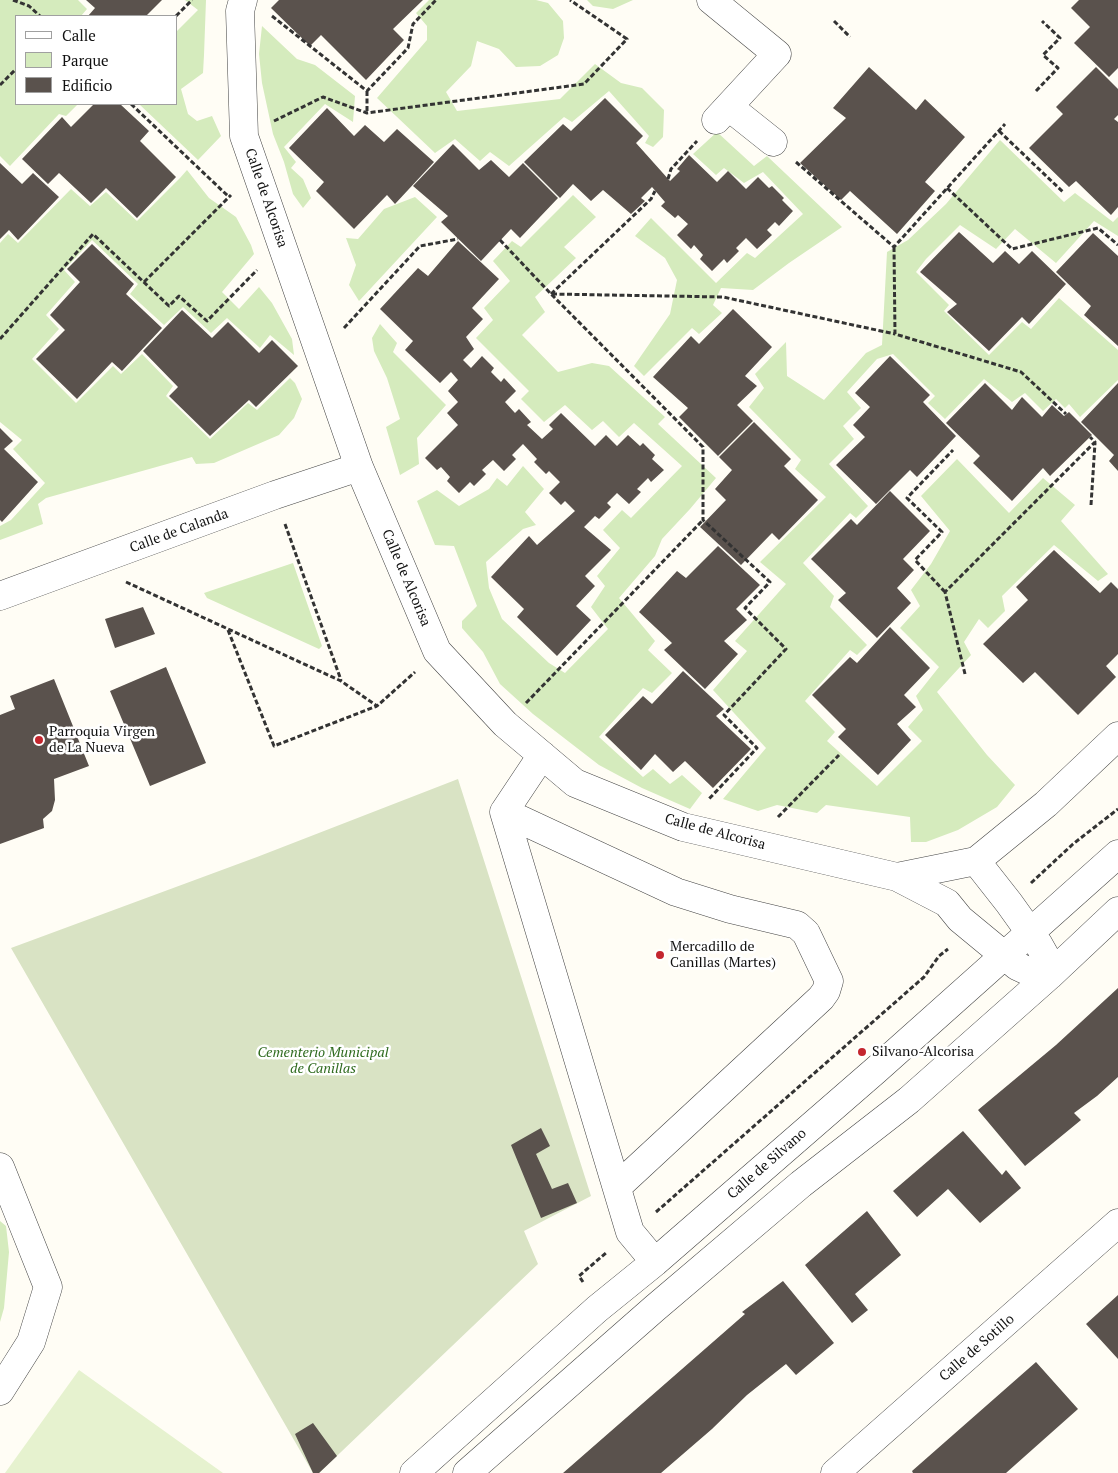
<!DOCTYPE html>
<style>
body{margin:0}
#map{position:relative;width:1118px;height:1473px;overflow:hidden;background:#fffdf5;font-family:"PT Serif",serif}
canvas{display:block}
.legend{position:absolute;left:15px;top:15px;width:162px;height:90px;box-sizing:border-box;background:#fff;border:1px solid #a0a0a0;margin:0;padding:6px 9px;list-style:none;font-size:15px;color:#111}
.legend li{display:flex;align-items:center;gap:10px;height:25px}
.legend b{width:25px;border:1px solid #a0a0a0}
</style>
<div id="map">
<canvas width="1118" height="1473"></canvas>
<ul class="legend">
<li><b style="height:6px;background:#fff"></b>Calle</li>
<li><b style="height:14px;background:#d5ebbd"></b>Parque</li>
<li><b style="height:14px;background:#5a524d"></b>Edificio</li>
</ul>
</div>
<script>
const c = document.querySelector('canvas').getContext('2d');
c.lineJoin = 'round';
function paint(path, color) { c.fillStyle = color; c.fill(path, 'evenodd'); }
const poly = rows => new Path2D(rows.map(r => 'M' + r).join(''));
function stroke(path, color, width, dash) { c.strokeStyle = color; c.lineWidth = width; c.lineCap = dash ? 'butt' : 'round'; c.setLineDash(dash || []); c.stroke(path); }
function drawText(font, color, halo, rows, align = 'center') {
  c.font = font + ' "PT Serif",serif'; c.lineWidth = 5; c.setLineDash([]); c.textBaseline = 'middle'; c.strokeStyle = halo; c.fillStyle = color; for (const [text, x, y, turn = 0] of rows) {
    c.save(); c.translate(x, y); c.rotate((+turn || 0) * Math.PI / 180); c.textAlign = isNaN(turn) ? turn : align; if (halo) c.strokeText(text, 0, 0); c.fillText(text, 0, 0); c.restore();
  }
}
const green = poly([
 [0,0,78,0,87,9,81,16,16,16,16,104,78,104,66,116,59,114,10,166,0,156],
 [185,0,206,0,204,55,203,73,181,89,188,114,197,121,212,116,221,136,198,160,139,104,176,104,176,32,198,10],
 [429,0,536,0,548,3,563,21,564,38,558,55,540,66,516,67,499,49,477,41,471,66,446,92,457,111,560,99,595,64,621,83,642,88,664,110,663,137,653,147,645,143,649,136,609,91,572,122,564,117,509,166,490,152,480,161,455,139,435,153,377,98,427,40,427,26,416,13],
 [587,0,633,0,613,9,593,6],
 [262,26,297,59,315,65,355,96,353,122,325,104,284,147,296,162,291,168,303,179,311,198,303,208,293,194,284,162,273,134,262,83,259,54],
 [717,132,754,166,767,156,842,227,789,263,753,290,721,288,713,305,722,313,699,334,692,328,644,376,634,366,670,314,677,280,665,258,635,236,651,218,716,283,747,253,755,258,803,214,763,172,744,183,724,168,716,175,693,154],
 [1000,140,1064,202,1075,193,1113,222,1118,217,1118,236,1094,221,1056,263,1015,229,996,249,960,225,926,259,916,272,949,305,944,311,989,355,1022,322,1031,329,1059,298,1118,350,1118,380,1080,417,1069,404,1065,408,1056,399,1043,411,1025,393,1012,402,984,379,945,419,928,403,935,396,893,354,877,359,847,392,861,408,843,426,854,439,829,464,868,506,856,518,850,513,803,563,834,596,830,607,867,645,857,655,850,650,805,701,835,732,827,741,877,786,922,741,908,727,923,710,916,696,939,667,900,628,920,606,911,590,931,564,950,531,921,496,957,459,1009,513,1043,478,1075,505,1061,521,1108,574,1098,581,1054,545,1002,596,1005,611,988,628,979,619,964,642,971,655,937,692,987,755,1015,785,997,807,958,830,926,842,911,842,910,817,826,805,817,813,777,805,758,811,723,799,766,748,713,690,747,651,735,641,786,584,760,562,826,497,795,469,801,460,749,407,764,388,755,374,786,342,787,376,824,400,866,353,882,345,887,252,908,240,946,204],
 [187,170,209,198,236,217,251,245,254,254,222,292,239,309,259,287,272,303,292,339,294,355,270,335,260,348,227,318,211,333,183,307,164,325,130,294,138,284,92,240,64,270,75,282,46,315,59,329,32,359,76,403,113,366,121,374,142,354,173,386,166,396,210,439,248,403,257,410,290,378,295,383,302,399,294,418,279,435,214,463,196,464,192,457,46,498,38,504,43,524,0,540,0,526,11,520,45,483,13,449,22,440,0,422,0,243,8,234,18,243,71,189,90,206,106,192,137,221,180,178],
 [573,195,596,217,564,247,576,258,535,297,545,312,522,335,558,372,592,363,609,366,665,417,658,424,716,478,690,509,662,539,655,556,619,598,655,641,648,650,672,673,652,693,643,688,599,737,643,777,653,769,670,784,682,775,702,793,690,809,642,788,599,765,533,714,500,684,483,652,462,628,462,621,477,606,454,546,435,545,417,501,437,490,459,506,489,489,497,478,507,486,523,466,544,489,525,512,536,525,523,529,486,562,489,588,502,619,549,663,565,673,608,629,591,607,605,586,597,576,620,548,603,530,622,510,631,518,682,466,634,423,619,437,603,421,592,430,565,405,544,422,521,399,529,391,476,338,493,320,484,308,510,281,493,261,512,241,521,247],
 [415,197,437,217,359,301,349,285,356,265,346,238,358,239,384,209],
 [380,324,397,343,393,352,446,405,417,438,419,464,400,475,386,427,400,419,387,378,374,351,372,338],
 [293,563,322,646,319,649,207,598,204,593],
 [0,1221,6,1226,9,1252,4,1308,0,1322]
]);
const cemetery = poly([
 [458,779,591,1196,524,1231,538,1264,319,1473,313,1473,11,948,257,857]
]);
const pitch = poly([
 [79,1370,223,1473,5,1473]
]);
const building = poly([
 [86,0,162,0,146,16,88,16,95,8],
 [279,0,423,0,393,29,404,40,366,80,321,35,310,46,271,8],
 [1079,0,1118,0,1118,68,1109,77,1074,43,1090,27,1071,8],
 [869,67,916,110,925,99,965,137,925,182,935,191,897,234,850,191,841,200,800,163,846,118,833,108],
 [1096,67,1118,89,1118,115,1114,119,1118,122,1118,207,1111,215,1076,181,1069,187,1029,148,1063,114,1056,107],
 [605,98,643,136,636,143,670,181,680,171,677,169,689,155,717,182,728,171,746,189,758,177,769,188,772,186,784,198,782,200,793,211,779,226,775,222,767,230,772,235,757,249,746,238,736,248,739,251,727,263,724,259,712,271,700,259,703,255,694,245,691,249,677,235,688,224,678,215,675,218,661,206,665,202,652,187,641,198,645,201,631,214,603,190,591,201,573,184,560,198,524,162,563,124,571,131],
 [94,104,120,104,149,131,140,141,176,177,137,218,106,188,91,203,59,173,48,184,22,159,62,117,71,127],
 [327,108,354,136,365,125,384,142,397,129,434,162,395,204,387,195,354,229,316,191,324,182,289,148],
 [453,144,479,170,491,160,509,177,523,163,558,198,520,238,511,229,481,261,441,222,448,216,413,186],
 [0,163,22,184,33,173,59,197,18,240,9,230,0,239],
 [959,232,993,263,1005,251,1019,264,1032,251,1066,284,1029,324,1022,317,989,351,947,312,957,304,920,272],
 [1093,233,1118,256,1118,346,1084,315,1091,306,1056,272],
 [458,241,499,279,472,308,483,319,466,337,474,349,463,360,471,368,482,356,494,368,491,372,501,382,504,378,516,391,505,402,515,413,519,409,531,422,527,425,542,439,553,429,549,425,561,413,595,446,606,435,617,446,628,435,640,446,643,443,655,455,652,459,664,470,651,482,648,478,637,489,641,492,629,504,617,493,607,503,611,507,599,519,595,516,584,527,611,550,585,576,595,586,576,606,591,620,557,656,517,617,524,609,491,577,529,536,537,545,575,511,565,501,561,505,549,493,560,482,549,471,546,474,534,462,537,459,523,444,512,455,516,459,504,471,493,460,482,470,486,474,474,486,470,482,459,493,447,481,450,477,441,467,437,470,425,458,458,425,447,413,458,402,448,391,458,380,451,372,440,383,405,350,413,341,380,309,418,268,428,276],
 [92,244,134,284,126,294,162,328,122,371,112,362,77,399,36,359,65,330,50,315,80,282,67,269],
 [733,309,772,347,745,376,757,386,737,405,753,421,718,456,679,417,688,408,653,377,691,336,699,344],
 [182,310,212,338,228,322,259,353,272,340,298,366,256,407,249,400,210,436,169,396,178,387,143,351],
 [890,356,930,395,923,402,956,436,917,477,910,470,876,504,836,465,865,437,853,425,870,407,855,393],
 [985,383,1012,410,1022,397,1042,417,1052,405,1064,416,1069,412,1092,435,1050,476,1043,468,1012,501,973,463,980,456,946,423],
 [1118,383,1118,471,1109,461,1114,455,1081,422],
 [754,422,791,459,784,466,818,500,779,540,772,533,741,565,700,527,726,500,715,489,732,470,719,457],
 [0,428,13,441,4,449,38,482,2,522,0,520],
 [890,491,930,531,903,559,914,570,897,588,911,603,877,638,838,600,846,593,811,559,851,519,857,525],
 [718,546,760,585,736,609,747,620,724,641,738,654,705,689,664,650,672,643,639,612,677,571,686,578],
 [1054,550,1100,593,1111,582,1118,589,1118,654,1106,666,1116,677,1078,715,1035,672,1023,683,983,644,1028,600,1016,587],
 [143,607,155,634,115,648,105,619],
 [890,627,930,668,904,695,916,707,897,724,911,740,878,775,838,737,846,729,812,695,850,657,857,663],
 [166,667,206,763,150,786,110,691],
 [683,671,724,709,716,716,751,749,713,788,685,761,673,772,655,754,641,770,605,735,643,696,652,704],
 [54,679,89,766,54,779,55,800,52,811,43,819,44,828,0,844,0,715,15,709,10,696],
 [1118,988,1118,1077,1097,1096,1074,1113,1081,1120,1025,1166,978,1110,1056,1045],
 [541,1128,550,1146,536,1154,552,1189,568,1183,577,1203,541,1218,511,1145],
 [963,1131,1002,1175,1006,1170,1021,1188,980,1223,948,1189,917,1217,893,1191],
 [867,1211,901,1255,855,1294,868,1310,852,1323,805,1265],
 [783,1281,834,1343,796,1375,786,1364,747,1395,712,1429,661,1473,563,1473,745,1314,742,1312],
 [1118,1295,1118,1359,1086,1324],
 [1036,1362,1078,1409,1006,1473,913,1473,912,1471],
 [313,1423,337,1456,319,1473,313,1473,295,1434]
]);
const path = poly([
 [13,0,29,6,40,16],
 [176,16,192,0],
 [272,16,367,91,408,48,413,24,436,0],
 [834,21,850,37],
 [0,85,16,69],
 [367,91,367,113],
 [1036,91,1058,68,1043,55,1060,38,1042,21],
 [131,104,229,197],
 [274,121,323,97,367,113,584,84,627,39,570,0],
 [999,131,1063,192],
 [796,162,894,247,1005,124],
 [668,179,671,169,697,141],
 [947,188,1012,249,1098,228,1118,245],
 [500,240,551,294,703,447,703,520,770,582,745,608,786,649,724,715,757,748,708,800],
 [894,247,895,334,1021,372,1066,414],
 [144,282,231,195],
 [551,294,651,199,655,191],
 [552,294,723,297,895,334],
 [344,328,420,246,458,239],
 [0,339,93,234,169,306,179,296,207,321,257,270],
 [1091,505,1095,443],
 [285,524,341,680],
 [126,582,341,681,377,706,415,672],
 [945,592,915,560,942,532,907,498,953,450],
 [228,630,274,746,377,706],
 [965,674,945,592,1095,442,1090,437],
 [526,703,703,520],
 [778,817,839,755],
 [1031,883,1073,844,1118,809],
 [656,1212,924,977,939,956,948,949],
 [583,1282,579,1276,607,1252]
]);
const minor = poly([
 [243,0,240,11,244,136,359,467,437,651,505,724,575,783,683,827,897,877,947,903,960,919,1017,966,1032,973,1050,975],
 [711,0,777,54,716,120],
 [729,107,773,142],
 [0,596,275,495,359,467],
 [542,755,504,812,630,1232,655,1262],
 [504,812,676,892,730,909,797,925,806,933,829,981,826,991,821,998,617,1187],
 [976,861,1009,903,1039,945,1048,961,1050,975],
 [897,877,976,861,1046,804,1118,736],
 [0,1167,48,1287,31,1342,0,1391],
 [414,1473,597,1309,655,1262,876,1070,1118,854],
 [467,1473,655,1308,801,1184,909,1100,1050,975,1118,911],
 [835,1473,1118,1223]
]);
const markers = [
 [39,740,5,"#c4262e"],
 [660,955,5,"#c4262e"],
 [862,1052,5,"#c4262e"]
];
const streetNames = [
 ["Calle de Alcorisa",266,198,71],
 ["Calle de Calanda",179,531,-20],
 ["Calle de Alcorisa",406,578,67],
 ["Calle de Alcorisa",715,832,15],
 ["Calle de Silvano",767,1164,-41],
 ["Calle de Sotillo",977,1348,-41]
];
const poiNames = [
 ["Parroquia Virgen",49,732],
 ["de La Nueva",49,748],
 ["Mercadillo de",670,947],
 ["Canillas (Martes)",670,963],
 ["Silvano-Alcorisa",872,1052]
];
const parkNames = [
 ["Cementerio Municipal",323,1053],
 ["de Canillas",323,1069]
];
paint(green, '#d5ebbd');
paint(cemetery, '#d9e3c4');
paint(pitch, '#e6f2cf');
paint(building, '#5a524d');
stroke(minor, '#444', 29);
stroke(path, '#333', 3, [5, 2.5]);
stroke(minor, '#fff', 28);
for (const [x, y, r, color] of markers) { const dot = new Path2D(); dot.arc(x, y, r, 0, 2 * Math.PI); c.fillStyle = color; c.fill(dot); stroke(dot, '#fff', 2); }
drawText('14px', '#111', '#fff', streetNames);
drawText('14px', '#111', '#fff', poiNames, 'left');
drawText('italic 14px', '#2f6b1f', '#fff', parkNames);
</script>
